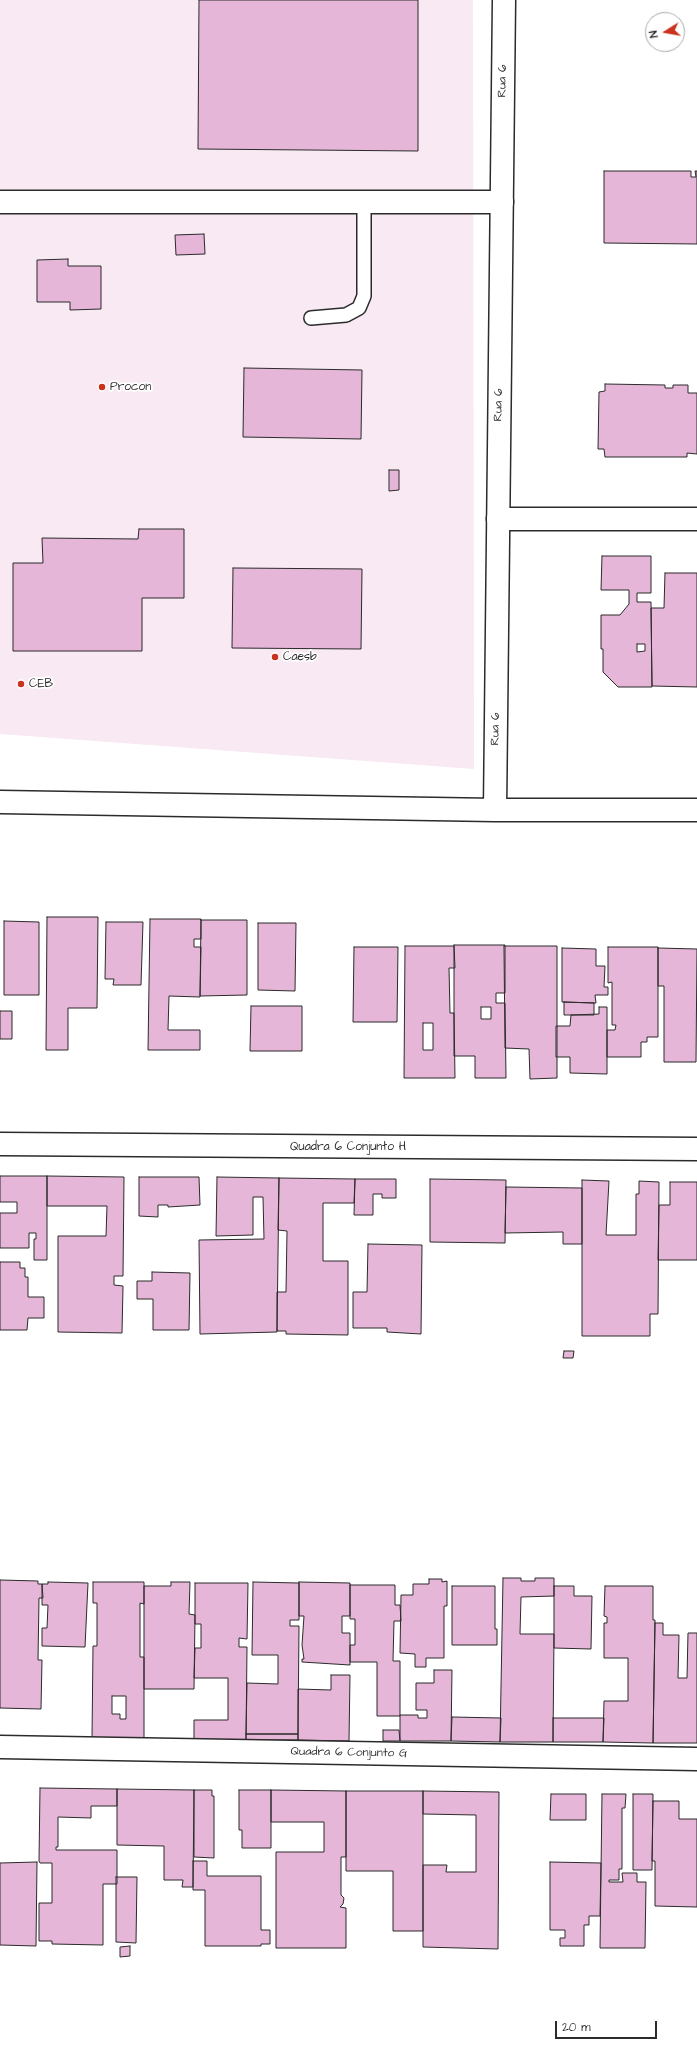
<!DOCTYPE html>
<style>
body{margin:0}
#map{position:relative;width:697px;height:2051px;overflow:hidden;background:#fff;font-family:"Architects Daughter",sans-serif}
canvas{display:block}
.north{position:absolute;left:645px;top:12px;width:40px;height:40px;box-sizing:border-box;background:#fff;border:1px solid #aaa;border-radius:50%;rotate:259deg;font-size:11px;font-weight:700;line-height:16px;text-align:center;color:#2b2b2b}
.north::after{content:'';display:block;margin:auto;width:14px;height:18px;background:#c8321e;clip-path:polygon(50% 0,100% 100%,50% 72%,0 100%)}
.scale{position:absolute;left:555px;top:2021px;width:102px;height:18px;box-sizing:border-box;border:2px solid #2b2b2b;border-top:0;padding-left:5px;font-size:12px;line-height:14px;white-space:nowrap;color:#2b2b2b;-webkit-text-stroke:3px #fff;paint-order:stroke}
</style>
<div id="map">
<canvas width="697" height="2051"></canvas>
<div class="north">N</div>
<div class="scale">20 m</div>
</div>
<script>
const c = document.querySelector('canvas').getContext('2d');
c.lineJoin = 'round';
function paint(path, color) { c.fillStyle = color; c.fill(path, 'evenodd'); }
const poly = rows => new Path2D(rows.map(r => 'M' + r).join(''));
function stroke(path, color, width, dash) { c.strokeStyle = color; c.lineWidth = width; c.lineCap = dash ? 'butt' : 'round'; c.setLineDash(dash || []); c.stroke(path); }
function drawText(font, color, halo, rows, align = 'center') {
  c.font = font + ' "Architects Daughter",sans-serif'; c.lineWidth = 3.5; c.setLineDash([]); c.textBaseline = 'middle'; c.strokeStyle = halo; c.fillStyle = color; for (const [text, x, y, turn = 0] of rows) {
    c.save(); c.translate(x, y); c.rotate((+turn || 0) * Math.PI / 180); c.textAlign = isNaN(turn) ? turn : align; if (halo) c.strokeText(text, 0, 0); c.fillText(text, 0, 0); c.restore();
  }
}
const built = poly([
 [0,0,473,0,474,769,0,734]
]);
const building = poly([
 [199,0,418,0,418,151,198,149,199,0],
 [604,171,691,171,691,177,696,177,695,171,697,171,697,244,604,243,604,171],
 [204,234,205,254,176,255,175,235,204,234],
 [68,259,68,266,101,266,101,309,70,310,70,302,37,302,37,260,68,259],
 [244,368,362,370,361,439,243,437,244,368],
 [605,384,665,385,665,388,673,388,673,385,688,385,688,393,697,393,697,454,687,453,687,457,605,457,604,449,598,449,599,392,605,391,605,384],
 [389,470,399,470,399,490,389,491,389,470],
 [139,529,184,529,184,598,142,598,142,651,13,651,13,563,43,563,42,538,138,539,139,529],
 [602,556,651,556,651,593,637,593,637,602,651,602,652,687,618,687,603,672,603,649,601,649,601,615,620,615,629,604,629,590,601,590,602,556],
 [637,644,645,644,645,651,637,652,637,644],
 [233,568,362,569,361,649,232,648,233,568],
 [665,573,697,573,697,687,652,686,651,608,664,608,665,573],
 [47,917,98,917,97,1008,68,1008,68,1050,46,1050,47,917],
 [150,919,201,919,201,939,194,939,194,947,201,947,200,997,169,996,168,1030,200,1030,200,1050,148,1050,150,919],
 [201,920,247,920,247,995,200,996,201,920],
 [4,921,39,922,39,995,4,995,4,921],
 [106,922,143,922,141,985,113,985,114,979,105,979,106,922],
 [258,923,296,923,295,991,258,990,258,923],
 [454,945,505,945,505,993,496,993,496,1003,505,1003,506,1078,475,1078,475,1056,454,1056,454,945],
 [481,1007,491,1007,491,1019,481,1019,481,1007],
 [405,946,454,946,455,968,449,968,450,1013,454,1013,455,1078,404,1078,405,946],
 [423,1023,433,1023,433,1050,423,1050,423,1023],
 [504,946,557,946,557,1078,530,1079,529,1049,505,1048,504,946],
 [354,947,398,947,397,1022,353,1022,354,947],
 [608,947,658,947,658,1037,647,1037,647,1042,641,1042,641,1057,607,1057,607,1030,615,1030,616,1025,612,1025,612,982,608,983,608,947],
 [562,948,596,949,596,966,605,966,604,987,608,987,608,995,595,995,596,1003,562,1002,562,948],
 [658,948,697,949,696,1062,664,1062,664,986,658,986,658,948],
 [564,1002,594,1003,594,1015,564,1015,564,1002],
 [251,1006,302,1006,302,1051,250,1051,251,1006],
 [599,1007,607,1007,607,1074,570,1073,570,1057,556,1057,556,1026,570,1026,571,1015,599,1014,599,1007],
 [0,1011,12,1011,12,1039,0,1039,0,1011],
 [0,1176,47,1176,47,1260,34,1260,34,1239,36,1239,36,1233,29,1233,29,1248,0,1248,0,1213,17,1213,17,1202,0,1202,0,1176],
 [47,1176,124,1177,123,1276,114,1276,114,1285,123,1286,122,1333,58,1332,58,1236,106,1236,107,1206,47,1206,47,1176],
 [139,1177,199,1177,200,1205,168,1207,168,1205,158,1205,158,1217,139,1216,139,1177],
 [217,1177,279,1178,277,1332,200,1334,199,1240,264,1239,263,1197,253,1197,253,1235,216,1236,217,1177],
 [279,1178,355,1179,354,1203,323,1203,323,1261,348,1261,348,1335,286,1334,286,1331,277,1331,277,1292,286,1292,287,1231,278,1230,279,1178],
 [355,1179,396,1179,396,1198,382,1198,382,1194,373,1194,373,1215,354,1215,355,1179],
 [430,1179,506,1180,505,1243,430,1242,430,1179],
 [582,1180,609,1181,606,1235,636,1235,636,1194,639,1194,639,1181,659,1182,658,1314,650,1314,650,1336,582,1336,582,1180],
 [670,1182,697,1182,697,1260,658,1260,659,1205,670,1205,670,1182],
 [506,1187,582,1188,582,1244,563,1244,563,1232,505,1233,506,1187],
 [368,1244,422,1245,421,1334,387,1332,387,1328,353,1328,353,1292,367,1292,368,1244],
 [0,1262,20,1262,20,1268,25,1268,25,1277,28,1277,28,1297,44,1297,44,1318,28,1318,27,1330,0,1330,0,1262],
 [152,1272,190,1273,189,1330,153,1330,153,1299,137,1299,137,1281,152,1281,152,1272],
 [564,1351,574,1351,573,1358,563,1358,564,1351],
 [503,1578,521,1578,521,1581,535,1581,535,1578,554,1578,554,1596,521,1597,520,1634,554,1634,553,1742,500,1742,503,1578],
 [429,1579,442,1579,442,1582,447,1581,447,1606,444,1606,444,1658,426,1658,426,1667,415,1667,415,1654,400,1653,401,1595,413,1595,413,1584,429,1584,429,1579],
 [0,1580,38,1581,38,1584,42,1584,43,1598,39,1598,38,1660,42,1660,41,1709,0,1708,0,1580],
 [48,1582,88,1583,85,1647,42,1646,42,1628,47,1628,48,1605,42,1605,42,1584,48,1584,48,1582],
 [93,1582,144,1582,144,1604,140,1603,140,1657,144,1657,144,1739,92,1738,93,1646,97,1646,97,1603,93,1603,93,1582],
 [112,1696,126,1696,126,1719,120,1719,120,1714,112,1714,112,1696],
 [171,1582,190,1582,189,1614,195,1615,194,1689,144,1689,144,1586,171,1586,171,1582],
 [253,1582,299,1583,299,1620,290,1620,290,1626,299,1626,298,1734,246,1734,247,1683,278,1684,278,1655,252,1655,253,1582],
 [299,1582,350,1583,350,1616,342,1616,342,1633,350,1633,350,1665,302,1662,302,1659,304,1659,302,1645,304,1616,299,1616,299,1582],
 [195,1583,248,1583,247,1639,239,1638,239,1647,247,1647,246,1740,194,1739,194,1720,228,1720,228,1678,194,1678,195,1648,201,1648,201,1624,195,1624,195,1583],
 [350,1585,395,1585,395,1605,400,1605,401,1621,394,1621,393,1661,400,1661,400,1716,377,1716,377,1662,350,1662,350,1645,355,1645,355,1619,350,1619,350,1585],
 [452,1586,495,1586,495,1629,497,1629,497,1645,452,1645,452,1586],
 [554,1586,574,1586,574,1596,592,1596,591,1649,554,1648,554,1586],
 [605,1586,653,1586,653,1620,655,1620,653,1743,603,1742,604,1701,628,1701,628,1658,604,1658,604,1623,607,1623,607,1617,604,1616,605,1586],
 [655,1623,663,1623,663,1635,679,1635,678,1678,687,1678,688,1633,697,1633,697,1743,653,1743,655,1623],
 [434,1670,452,1670,451,1741,400,1741,400,1715,418,1715,418,1718,427,1718,427,1710,416,1710,416,1683,434,1683,434,1670],
 [331,1675,350,1675,349,1741,298,1740,298,1689,331,1690,331,1675],
 [452,1717,501,1718,500,1742,451,1741,452,1717],
 [553,1718,604,1718,603,1742,553,1742,553,1718],
 [383,1730,399,1730,400,1741,383,1741,383,1730],
 [246,1734,298,1734,298,1740,246,1740,246,1734],
 [40,1788,117,1789,117,1806,91,1806,91,1818,58,1817,58,1847,56,1847,56,1850,117,1850,117,1884,103,1884,103,1945,52,1944,52,1941,39,1941,39,1903,52,1903,52,1863,40,1863,39,1861,40,1788],
 [117,1789,194,1790,193,1887,182,1887,183,1880,164,1880,164,1846,117,1845,117,1789],
 [194,1790,212,1790,212,1796,214,1796,214,1858,194,1857,194,1790],
 [239,1790,271,1790,271,1848,242,1848,242,1830,239,1830,239,1790],
 [271,1790,346,1791,346,1857,341,1857,341,1895,344,1898,343,1904,340,1907,346,1908,346,1948,276,1948,276,1852,324,1852,324,1822,271,1822,271,1790],
 [346,1791,423,1791,423,1931,393,1931,393,1871,346,1871,346,1791],
 [423,1791,499,1792,498,1949,423,1947,423,1865,447,1865,446,1872,476,1872,476,1815,423,1814,423,1791],
 [551,1794,586,1794,586,1820,550,1820,551,1794],
 [602,1794,626,1794,625,1808,622,1808,622,1869,619,1869,619,1880,609,1880,609,1882,623,1882,622,1873,637,1873,637,1882,646,1882,645,1948,600,1948,602,1794],
 [633,1794,653,1794,652,1870,633,1870,633,1794],
 [653,1801,679,1801,679,1819,697,1819,697,1907,655,1906,655,1861,652,1861,653,1801],
 [193,1861,207,1861,207,1876,261,1876,261,1930,270,1930,270,1944,261,1944,261,1946,205,1946,205,1890,193,1890,193,1861],
 [37,1862,36,1946,0,1945,0,1863,37,1862],
 [550,1862,601,1863,600,1916,589,1916,589,1925,584,1925,584,1946,560,1946,560,1938,565,1938,565,1930,550,1930,550,1862],
 [116,1877,137,1877,136,1943,116,1942,116,1877],
 [130,1946,130,1956,120,1957,120,1947,130,1946]
]);
const lane = poly([
 [311,318,346,315,359,308,364,296,364,202]
]);
const street = poly([
 [0,202,502,202],
 [498,519,697,519],
 [0,1144,697,1149],
 [0,1747,697,1759]
]);
const secondary = poly([
 [0,802,495,810,697,810],
 [495,810,504,0]
]);
const markers = [
 [102,387,4,"#c8321e"],
 [275,657,4,"#c8321e"],
 [21,684,4,"#c8321e"]
];
const streetNames = [
 ["Rua 6",503,81,-89],
 ["Rua 6",499,405,-89],
 ["Rua 6",496,729,-89],
 ["Quadra 6 Conjunto H",348,1147],
 ["Quadra 6 Conjunto G",349,1753,1]
];
const poiNames = [
 ["Procon",110,387],
 ["Caesb",283,657],
 ["CEB",29,684]
];
paint(built, '#f8e9f3');
paint(building, '#e6b6d8');
stroke(building, '#2b2b2b', 1);
stroke(lane, '#2b2b2b', 16);
stroke(street, '#2b2b2b', 25);
stroke(secondary, '#2b2b2b', 25);
stroke(lane, '#fff', 13);
stroke(street, '#fff', 22);
stroke(secondary, '#fff', 22);
for (const [x, y, r, color] of markers) { const dot = new Path2D(); dot.arc(x, y, r, 0, 2 * Math.PI); c.fillStyle = color; c.fill(dot); stroke(dot, '#fff', 1.5); }
drawText('12px', '#2b2b2b', '#fff', streetNames);
drawText('12px', '#2b2b2b', '#fff', poiNames, 'left');
</script>
